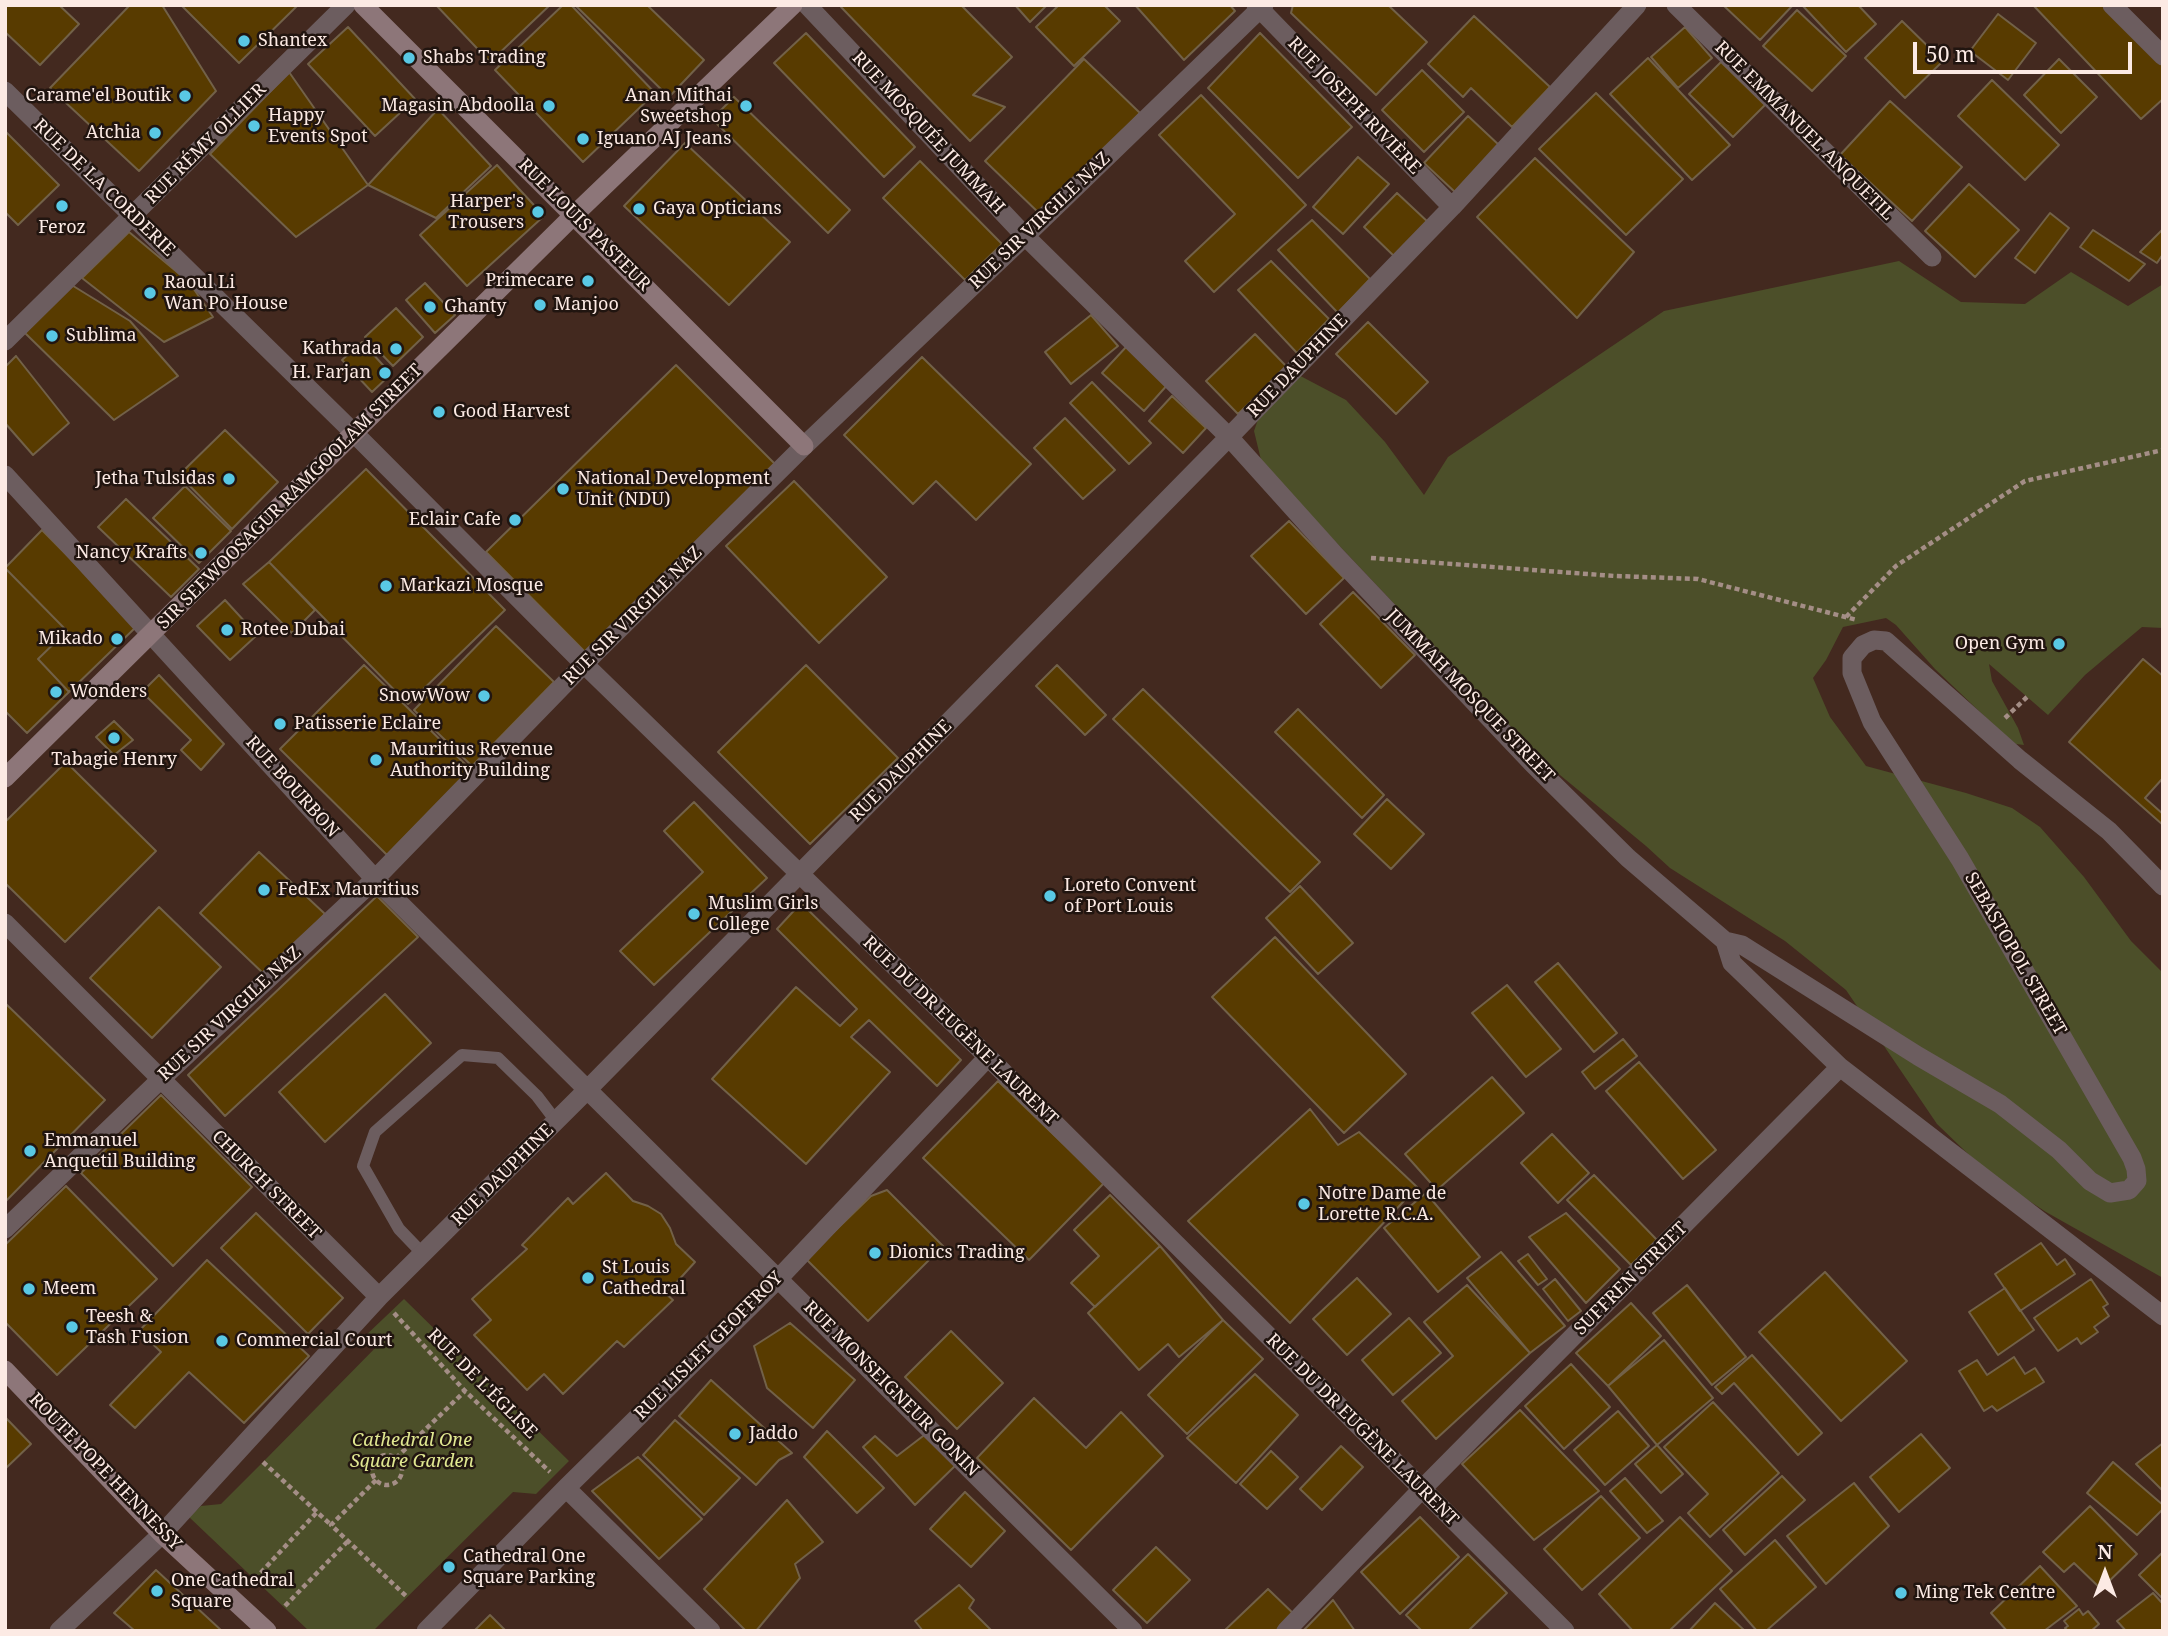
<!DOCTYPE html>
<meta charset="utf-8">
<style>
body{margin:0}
#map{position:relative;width:2168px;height:1636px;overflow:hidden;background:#43291f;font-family:"Noto Serif",serif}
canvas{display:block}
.frame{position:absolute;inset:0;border:7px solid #fceae4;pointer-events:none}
.north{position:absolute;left:2070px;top:1538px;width:70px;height:70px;-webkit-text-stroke:5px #211510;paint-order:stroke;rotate:0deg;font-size:19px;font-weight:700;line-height:28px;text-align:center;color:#fceae4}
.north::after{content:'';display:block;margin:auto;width:24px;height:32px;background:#fceae4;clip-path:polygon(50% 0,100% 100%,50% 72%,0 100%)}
.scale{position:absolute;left:1913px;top:42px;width:219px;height:32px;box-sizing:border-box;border:4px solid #fceae4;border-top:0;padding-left:9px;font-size:21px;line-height:24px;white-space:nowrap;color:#fceae4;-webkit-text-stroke:5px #211510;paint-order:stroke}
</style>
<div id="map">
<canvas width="2168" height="1636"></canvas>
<div class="frame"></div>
<div class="north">N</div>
<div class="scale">50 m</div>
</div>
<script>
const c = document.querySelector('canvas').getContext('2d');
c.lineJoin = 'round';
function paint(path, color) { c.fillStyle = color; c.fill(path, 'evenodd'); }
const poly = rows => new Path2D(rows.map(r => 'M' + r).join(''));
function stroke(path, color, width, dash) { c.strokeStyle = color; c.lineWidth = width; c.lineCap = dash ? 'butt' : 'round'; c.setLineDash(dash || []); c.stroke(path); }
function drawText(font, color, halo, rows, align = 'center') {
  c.font = font + ' "Noto Serif",serif'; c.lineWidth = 5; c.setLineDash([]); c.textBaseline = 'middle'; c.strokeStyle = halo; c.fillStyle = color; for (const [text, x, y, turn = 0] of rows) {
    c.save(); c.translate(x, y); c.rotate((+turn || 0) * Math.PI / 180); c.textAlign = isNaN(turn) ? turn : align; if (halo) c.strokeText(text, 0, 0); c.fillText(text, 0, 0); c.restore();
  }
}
const green = poly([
 [1899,261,1961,302,2025,304,2071,272,2128,306,2163,284,2163,628,2142,627,2085,675,2048,715,1989,664,1992,681,2018,728,2024,745,2016,744,2001,732,1935,669,1896,625,1886,618,1843,627,1826,660,1813,678,1830,717,1866,766,1966,793,2012,808,2040,827,2084,877,2131,941,2163,973,2163,1278,2046,1212,1991,1176,1937,1124,1846,990,1785,941,1670,868,1646,846,1543,761,1262,464,1254,431,1262,408,1291,371,1346,400,1385,442,1424,495,1448,457,1664,311],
 [404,1299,569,1461,536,1494,513,1492,373,1631,309,1631,189,1517,201,1506,221,1504,263,1462,385,1338,363,1338]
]);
const building = poly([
 [5,5,59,5,79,24,40,65,5,32,5,5],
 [130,5,162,5,216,91,139,171,50,88,130,5],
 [181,5,298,5,239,63,181,5],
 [436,5,550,5,490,62,436,5],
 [563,5,571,5,655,93,583,162,495,70,563,5],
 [575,5,647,5,704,60,669,97,575,5],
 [844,5,961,5,1012,57,973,95,1005,107,970,141,841,7,844,5],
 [1015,5,1047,5,1030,22,1015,5],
 [1059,5,1104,5,1120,21,1074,66,1036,27,1059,5],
 [1135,5,1230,5,1235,11,1184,60,1135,5],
 [1293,5,1388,5,1427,42,1376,95,1291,13,1293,5],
 [1723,5,1793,5,1760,40,1723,5],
 [1802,5,1858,5,1876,24,1846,52,1802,5],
 [2033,5,2107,5,2163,64,2163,99,2141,119,2033,5],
 [1797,10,1846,56,1812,91,1763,46,1797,10],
 [1998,14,2036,43,2008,80,1970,51,1998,14],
 [1474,16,1550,87,1512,127,1471,88,1463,97,1428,64,1474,16],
 [1902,21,1943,61,1905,98,1865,58,1902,21],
 [348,27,415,99,375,136,308,64,348,27],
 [1685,27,1712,58,1678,88,1651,57,1685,27],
 [806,33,915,147,884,177,774,63,806,33],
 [1260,33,1352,127,1298,178,1208,88,1260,33],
 [1648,58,1730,145,1692,180,1610,94,1648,58],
 [1084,59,1140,113,1041,215,985,161,1084,59],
 [2059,59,2097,97,2061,133,2024,95,2059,59],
 [1721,62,1765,105,1733,137,1689,94,1721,62],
 [1422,70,1464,112,1424,152,1382,110,1422,70],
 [289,72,368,185,296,237,210,154,289,72],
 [1992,80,2059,145,2025,180,1958,116,1992,80],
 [1596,93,1683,179,1626,235,1539,149,1596,93],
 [1201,95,1306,205,1214,292,1185,261,1235,214,1159,135,1201,95],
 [734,97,850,210,828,233,712,119,734,97],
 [1890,101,1962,167,1912,221,1840,155,1890,101],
 [438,109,491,166,436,218,368,185,438,109],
 [1468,116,1500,146,1456,193,1424,163,1468,116],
 [5,131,59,185,18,225,5,212,5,131],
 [685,143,790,242,729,305,624,206,685,143],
 [1358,157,1389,184,1343,234,1313,207,1358,157],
 [1535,158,1634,252,1577,318,1477,217,1535,158],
 [920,161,1002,244,965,280,883,198,920,161],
 [497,165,544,216,467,286,420,235,497,165],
 [1969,184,2019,230,1975,277,1925,231,1969,184],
 [1397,193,1429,223,1396,258,1364,227,1397,193],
 [2050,213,2069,228,2035,273,2015,258,2050,213],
 [1312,220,1370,279,1338,313,1278,250,1312,220],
 [2163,229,2163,254,2157,263,2140,252,2163,229],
 [2093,230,2145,264,2129,281,2080,247,2093,230],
 [129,232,189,282,213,317,164,342,82,278,129,232],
 [1271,261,1329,319,1297,353,1238,290,1271,261],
 [425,283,455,315,435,333,406,300,425,283],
 [70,284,130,321,178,376,114,420,25,333,70,284],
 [396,308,423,337,393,366,365,337,396,308],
 [1091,315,1118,346,1071,384,1045,352,1091,315],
 [1368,322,1428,382,1396,414,1336,354,1368,322],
 [1255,334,1287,367,1238,414,1206,381,1255,334],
 [362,342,391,374,372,392,342,360,362,342],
 [1127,346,1169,383,1144,411,1102,373,1127,346],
 [16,356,69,423,33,455,5,423,5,367,16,356],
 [922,357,1031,464,976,520,936,481,913,504,844,435,922,357],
 [676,365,778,467,587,654,486,552,676,365],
 [1092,382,1151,443,1129,464,1070,403,1092,382],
 [1172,396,1206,428,1183,453,1149,421,1172,396],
 [1065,418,1115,470,1083,499,1034,448,1065,418],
 [225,430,278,482,232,529,179,475,225,430],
 [366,469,505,610,408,704,269,562,366,469],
 [794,481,887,577,819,643,726,546,794,481],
 [185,486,231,531,199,563,153,518,185,486],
 [126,499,199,569,171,597,98,527,126,499],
 [1289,521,1344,578,1306,614,1251,556,1289,521],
 [42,530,137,626,69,692,38,659,67,631,5,568,42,530],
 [269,562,315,610,292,633,243,584,269,562],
 [5,568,67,631,38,659,69,692,27,733,5,711,5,568],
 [1353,592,1415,655,1381,688,1320,624,1353,592],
 [225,600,257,635,230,660,197,626,225,600],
 [496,626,554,682,472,766,414,710,496,626],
 [2143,659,2163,676,2163,778,2145,798,2163,814,2163,825,2069,742,2143,659],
 [364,665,471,770,387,855,280,749,364,665],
 [806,665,898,758,810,844,718,752,806,665],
 [1057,665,1106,715,1085,735,1036,686,1057,665],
 [159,675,224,744,201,770,181,750,191,740,142,692,159,675],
 [1143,689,1320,862,1290,892,1113,719,1143,689],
 [1298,709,1384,795,1362,818,1275,732,1298,709],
 [114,721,133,740,114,755,96,737,114,721],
 [66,762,156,851,65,942,5,883,5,822,66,762],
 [1387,799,1424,834,1391,869,1354,834,1387,799],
 [694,802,767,878,654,985,620,951,703,872,664,831,694,802],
 [259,852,325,914,265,975,200,913,259,852],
 [1300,886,1353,943,1318,974,1266,918,1300,886],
 [377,896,418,937,225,1116,188,1075,377,896],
 [801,903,961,1060,937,1086,869,1020,851,1037,890,1072,806,1164,712,1079,796,987,840,1026,857,1009,777,929,801,903],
 [159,907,221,967,152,1038,90,978,159,907],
 [1275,937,1406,1074,1344,1133,1212,997,1275,937],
 [1558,963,1617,1033,1594,1052,1535,982,1558,963],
 [1507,985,1561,1049,1526,1077,1472,1013,1507,985],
 [385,994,431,1043,325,1142,279,1092,385,994],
 [5,1003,105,1100,5,1202,5,1003],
 [1623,1039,1637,1056,1595,1089,1582,1072,1623,1039],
 [1639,1062,1716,1150,1683,1179,1606,1091,1639,1062],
 [1492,1077,1524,1113,1437,1190,1405,1154,1492,1077],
 [998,1081,1104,1183,1029,1260,923,1158,998,1081],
 [161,1095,252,1187,173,1266,81,1173,161,1095],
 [1310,1109,1338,1145,1359,1132,1417,1187,1290,1323,1188,1221,1310,1109],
 [1552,1134,1589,1173,1558,1203,1521,1163,1552,1134],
 [606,1173,633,1201,648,1206,661,1214,670,1228,676,1244,695,1262,666,1294,673,1300,624,1347,617,1341,563,1394,544,1374,527,1390,474,1335,491,1320,472,1299,527,1249,522,1245,568,1198,573,1204,606,1173],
 [1594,1175,1657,1240,1631,1265,1567,1200,1594,1175],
 [66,1186,157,1279,57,1375,5,1322,5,1245,66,1186],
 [887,1190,943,1246,868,1321,806,1259,871,1196,887,1190],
 [1426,1193,1480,1257,1438,1292,1384,1228,1426,1193],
 [1110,1195,1160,1246,1095,1307,1071,1283,1099,1256,1074,1230,1110,1195],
 [256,1213,343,1298,308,1334,221,1248,256,1213],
 [1566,1213,1620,1269,1586,1303,1529,1237,1566,1213],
 [2041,1243,2057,1265,2065,1259,2075,1274,2020,1311,1995,1274,2041,1243],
 [1160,1246,1223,1320,1179,1357,1168,1344,1139,1370,1088,1313,1160,1246],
 [1501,1252,1565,1326,1530,1353,1467,1278,1501,1252],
 [1528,1254,1547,1279,1538,1285,1518,1261,1528,1254],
 [207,1260,309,1356,244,1423,189,1372,135,1428,110,1405,161,1352,139,1331,207,1260],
 [1825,1272,1907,1361,1841,1421,1759,1332,1825,1272],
 [1357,1278,1391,1314,1347,1355,1313,1319,1357,1278],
 [1555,1279,1581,1311,1568,1321,1543,1289,1555,1279],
 [2091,1279,2108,1304,2103,1307,2109,1316,2094,1327,2098,1332,2081,1344,2077,1338,2058,1351,2034,1318,2091,1279],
 [1467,1285,1530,1353,1436,1439,1402,1401,1453,1356,1424,1322,1467,1285],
 [1687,1285,1746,1357,1712,1385,1653,1313,1687,1285],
 [2005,1288,2034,1330,1998,1355,1969,1312,2005,1288],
 [1631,1303,1661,1336,1608,1386,1576,1353,1631,1303],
 [1409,1318,1441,1353,1393,1395,1362,1360,1409,1318],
 [1223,1320,1263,1359,1187,1434,1148,1395,1223,1320],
 [790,1323,855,1380,813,1428,767,1388,754,1346,790,1323],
 [951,1331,1003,1383,957,1429,905,1377,951,1331],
 [1664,1340,1713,1398,1657,1445,1608,1386,1664,1340],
 [1752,1355,1822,1433,1798,1455,1734,1383,1722,1394,1715,1387,1752,1355],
 [2014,1357,2025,1374,2035,1368,2044,1382,1997,1411,1992,1406,1984,1411,1959,1371,1977,1360,1987,1375,2014,1357],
 [1571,1364,1610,1407,1564,1449,1525,1406,1571,1364],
 [1255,1374,1298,1415,1236,1483,1187,1438,1255,1374],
 [711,1380,792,1453,779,1460,756,1485,679,1416,711,1380],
 [1034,1398,1086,1448,1121,1412,1163,1456,1071,1550,977,1458,1034,1398],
 [1713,1402,1779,1473,1710,1537,1688,1513,1708,1494,1664,1447,1713,1402],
 [1520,1410,1599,1491,1534,1540,1462,1464,1520,1410],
 [1618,1411,1649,1446,1605,1485,1574,1450,1618,1411],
 [5,1417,31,1444,5,1469,5,1417],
 [675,1420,740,1478,704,1515,643,1455,675,1420],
 [827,1431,884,1488,857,1513,804,1457,827,1431],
 [927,1433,958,1463,915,1505,863,1447,875,1436,897,1456,927,1433],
 [1921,1434,1950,1468,1899,1512,1870,1477,1921,1434],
 [2163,1443,2163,1491,2136,1464,2163,1443],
 [1657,1445,1683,1474,1661,1493,1635,1464,1657,1445],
 [1341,1446,1363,1467,1322,1510,1300,1489,1341,1446],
 [1271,1451,1298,1477,1267,1509,1240,1484,1271,1451],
 [638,1457,702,1519,659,1559,592,1491,638,1457],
 [2113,1462,2163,1505,2163,1509,2137,1535,2087,1493,2113,1462],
 [1782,1476,1805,1500,1745,1555,1723,1530,1782,1476],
 [1625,1478,1663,1521,1647,1533,1610,1491,1625,1478],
 [1854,1483,1889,1526,1826,1584,1787,1536,1854,1483],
 [965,1492,1005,1531,971,1567,930,1529,965,1492],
 [1601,1496,1640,1538,1582,1590,1544,1549,1601,1496],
 [787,1500,823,1542,795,1564,800,1578,756,1631,746,1631,704,1589,787,1500],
 [2090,1506,2137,1554,2101,1589,2074,1563,2064,1572,2043,1552,2090,1506],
 [1420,1517,1459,1557,1400,1614,1361,1572,1420,1517],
 [1680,1517,1732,1571,1669,1631,1633,1631,1599,1594,1680,1517],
 [1775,1540,1816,1587,1766,1631,1757,1631,1720,1589,1775,1540],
 [1156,1547,1190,1580,1147,1623,1113,1590,1156,1547],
 [2163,1552,2163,1599,2139,1575,2163,1552],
 [1468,1554,1507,1593,1468,1631,1422,1631,1406,1615,1468,1554],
 [2040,1566,2077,1606,2044,1631,2007,1631,1991,1613,2040,1566],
 [156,1570,222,1631,135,1631,114,1613,156,1570],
 [959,1585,974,1600,969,1608,992,1631,923,1631,915,1621,959,1585],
 [1268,1589,1297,1617,1282,1631,1224,1631,1268,1589],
 [2153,1593,2163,1604,2163,1631,2126,1631,2117,1621,2153,1593],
 [1333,1600,1355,1631,1303,1631,1333,1600],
 [1715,1603,1745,1631,1689,1631,1715,1603],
 [2079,1609,2083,1615,2088,1611,2099,1624,2091,1631,2068,1631,2065,1628,2068,1626,2064,1621,2079,1609],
 [490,1615,506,1631,474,1631,490,1615]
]);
const path = poly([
 [1371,558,1615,576,1698,579,1857,620],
 [1846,617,1896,566,2025,481,2163,450],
 [2005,718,2027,697],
 [394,1313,465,1391,550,1472],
 '372 1470a15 15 0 1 1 30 0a15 15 0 1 1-30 0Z',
 [396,1458,465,1391],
 [263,1462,331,1525],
 [376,1480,331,1525,406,1596],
 [255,1579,317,1512],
 [285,1606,347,1542]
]);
const service = poly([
 [423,1254,399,1229,363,1166,375,1132,462,1055,498,1058,537,1096,556,1121]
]);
const minor = poly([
 [807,5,1025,236,1229,437,1336,556,1533,764,1628,858,1725,941,1742,945,1918,1056,2000,1104,2059,1150,2090,1181,2110,1193,2129,1190,2137,1181,2136,1169,2132,1158,1960,859,1872,722,1852,673,1852,658,1863,645,1874,640,1886,641,2020,760,2109,831,2163,886],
 [1256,5,1452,207],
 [1676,5,1932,257],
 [2112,5,2163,56],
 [5,91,353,432],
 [5,341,346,5],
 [5,475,375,879,1133,1631],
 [5,923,379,1297],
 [1725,941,1732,963,1840,1067,2163,1316],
 [5,1229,160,1080,375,879,584,664,804,446,1025,236,1264,5],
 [566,1488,711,1631],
 [59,1631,162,1534,379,1297,587,1090,1229,437,1452,207,1637,5],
 [426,1631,566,1488,779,1278,988,1057],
 [1286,1631,1421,1490,1840,1067]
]);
const tertiary = poly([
 [353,432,584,664,988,1057,1565,1631]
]);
const secondary = poly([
 [363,5,804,446],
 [5,778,574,215,793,5],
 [5,1370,162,1534,267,1631]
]);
const markers = [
 [244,41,7,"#59c8e4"],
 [409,58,7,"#59c8e4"],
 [185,96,7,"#59c8e4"],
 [549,106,7,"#59c8e4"],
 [746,106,7,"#59c8e4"],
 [254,126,7,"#59c8e4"],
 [155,133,7,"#59c8e4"],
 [583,139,7,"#59c8e4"],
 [62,206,7,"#59c8e4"],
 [639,209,7,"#59c8e4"],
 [538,212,7,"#59c8e4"],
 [588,281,7,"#59c8e4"],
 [150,293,7,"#59c8e4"],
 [540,305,7,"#59c8e4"],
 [430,307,7,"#59c8e4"],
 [52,336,7,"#59c8e4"],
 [396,349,7,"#59c8e4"],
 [385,373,7,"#59c8e4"],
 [439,412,7,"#59c8e4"],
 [229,479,7,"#59c8e4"],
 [563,489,7,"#59c8e4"],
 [515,520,7,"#59c8e4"],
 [201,553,7,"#59c8e4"],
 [386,586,7,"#59c8e4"],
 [227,630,7,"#59c8e4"],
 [117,639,7,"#59c8e4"],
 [2059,644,7,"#59c8e4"],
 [56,692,7,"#59c8e4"],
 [484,696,7,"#59c8e4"],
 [280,724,7,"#59c8e4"],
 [114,738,7,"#59c8e4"],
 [376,760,7,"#59c8e4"],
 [264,890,7,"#59c8e4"],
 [1050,896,7,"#59c8e4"],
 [694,914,7,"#59c8e4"],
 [30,1151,7,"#59c8e4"],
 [1304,1204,7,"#59c8e4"],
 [875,1253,7,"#59c8e4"],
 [588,1278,7,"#59c8e4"],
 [29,1289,7,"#59c8e4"],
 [72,1327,7,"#59c8e4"],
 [222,1341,7,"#59c8e4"],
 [735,1434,7,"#59c8e4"],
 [449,1567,7,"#59c8e4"],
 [157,1591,7,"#59c8e4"],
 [1901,1593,7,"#59c8e4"]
];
const poiNames = [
 ["Shantex",258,41],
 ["Shabs Trading",423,58],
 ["Carame'el Boutik",171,96,"right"],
 ["Anan Mithai",732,96,"right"],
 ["Sweetshop",732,117,"right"],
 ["Magasin Abdoolla",535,106,"right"],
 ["Happy",268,116],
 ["Events Spot",268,137],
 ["Atchia",141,133,"right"],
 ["Iguano AJ Jeans",597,139],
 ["Harper's",524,202,"right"],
 ["Trousers",524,223,"right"],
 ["Gaya Opticians",653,209],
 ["Feroz",62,228,"center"],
 ["Primecare",574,281,"right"],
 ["Raoul Li",164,283],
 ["Wan Po House",164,304],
 ["Manjoo",554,305],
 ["Ghanty",444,307],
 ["Sublima",66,336],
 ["Kathrada",382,349,"right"],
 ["H. Farjan",371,373,"right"],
 ["Good Harvest",453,412],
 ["Jetha Tulsidas",215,479,"right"],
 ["National Development",577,479],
 ["Unit (NDU)",577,500],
 ["Eclair Cafe",501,520,"right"],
 ["Nancy Krafts",187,553,"right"],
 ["Markazi Mosque",400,586],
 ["Rotee Dubai",241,630],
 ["Mikado",103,639,"right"],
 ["Open Gym",2045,644,"right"],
 ["Wonders",70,692],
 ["SnowWow",470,696,"right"],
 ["Patisserie Eclaire",294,724],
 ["Mauritius Revenue",390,750],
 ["Authority Building",390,771],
 ["Tabagie Henry",114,760,"center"],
 ["Loreto Convent",1064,886],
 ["of Port Louis",1064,907],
 ["FedEx Mauritius",278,890],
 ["Muslim Girls",708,904],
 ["College",708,925],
 ["Emmanuel",44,1141],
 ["Anquetil Building",44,1162],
 ["Notre Dame de",1318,1194],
 ["Lorette R.C.A.",1318,1215],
 ["Dionics Trading",889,1253],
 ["St Louis",602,1268],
 ["Cathedral",602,1289],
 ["Meem",43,1289],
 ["Teesh &",86,1317],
 ["Tash Fusion",86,1338],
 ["Commercial Court",236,1341],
 ["Jaddo",749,1434],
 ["Cathedral One",463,1557],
 ["Square Parking",463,1578],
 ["One Cathedral",171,1581],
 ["Square",171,1602],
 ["Ming Tek Centre",1915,1593]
];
const streetNames = [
 ["RUE JOSEPH RIVIÈRE",1354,106,46],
 ["RUE EMMANUEL ANQUETIL",1804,131,45],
 ["RUE MOSQUÉE JUMMAH",928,133,47],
 ["RUE RÉMY OLLIER",206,144,-45],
 ["RUE DE LA CORDERIE",104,188,44],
 ["RUE SIR VIRGILE NAZ",1040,221,-44],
 ["RUE LOUIS PASTEUR",584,225,45],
 ["RUE DAUPHINE",1298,366,-46],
 ["SIR SEEWOOSAGUR RAMGOOLAM STREET",290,497,-45],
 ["RUE SIR VIRGILE NAZ",633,616,-45],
 ["JUMMAH MOSQUE STREET",1470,696,46],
 ["RUE DAUPHINE",901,771,-45],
 ["RUE BOURBON",292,787,48],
 ["SEBASTOPOL STREET",2015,954,60],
 ["RUE SIR VIRGILE NAZ",230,1014,-43],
 ["RUE DU DR EUGÈNE LAURENT",960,1031,44],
 ["RUE DAUPHINE",503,1175,-45],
 ["CHURCH STREET",266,1185,45],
 ["SUFFREN STREET",1631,1279,-45],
 ["RUE LISLET GEOFFROY",709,1346,-45],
 ["RUE DE L'ÉGLISE",482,1384,45],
 ["RUE MONSEIGNEUR GONIN",891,1389,45],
 ["RUE DU DR EUGÈNE LAURENT",1362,1430,45],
 ["ROUTE POPE HENNESSY",105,1472,46]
];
const parkNames = [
 ["Cathedral One",412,1441],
 ["Square Garden",412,1462]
];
paint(green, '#4c4f29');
paint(building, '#583b00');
stroke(building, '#726148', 2);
stroke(path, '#a48e86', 4.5, [5, 3.5]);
stroke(service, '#6c5d5f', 12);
stroke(minor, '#6c5d5f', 19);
stroke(tertiary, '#6c5d5f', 19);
stroke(secondary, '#8d7679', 19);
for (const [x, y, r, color] of markers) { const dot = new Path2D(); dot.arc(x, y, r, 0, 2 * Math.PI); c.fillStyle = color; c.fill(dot); stroke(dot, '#211510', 2.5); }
drawText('18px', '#fceae4', '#211510', poiNames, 'left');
drawText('18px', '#fceae4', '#211510', streetNames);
drawText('italic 18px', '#e1e891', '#211510', parkNames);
</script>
